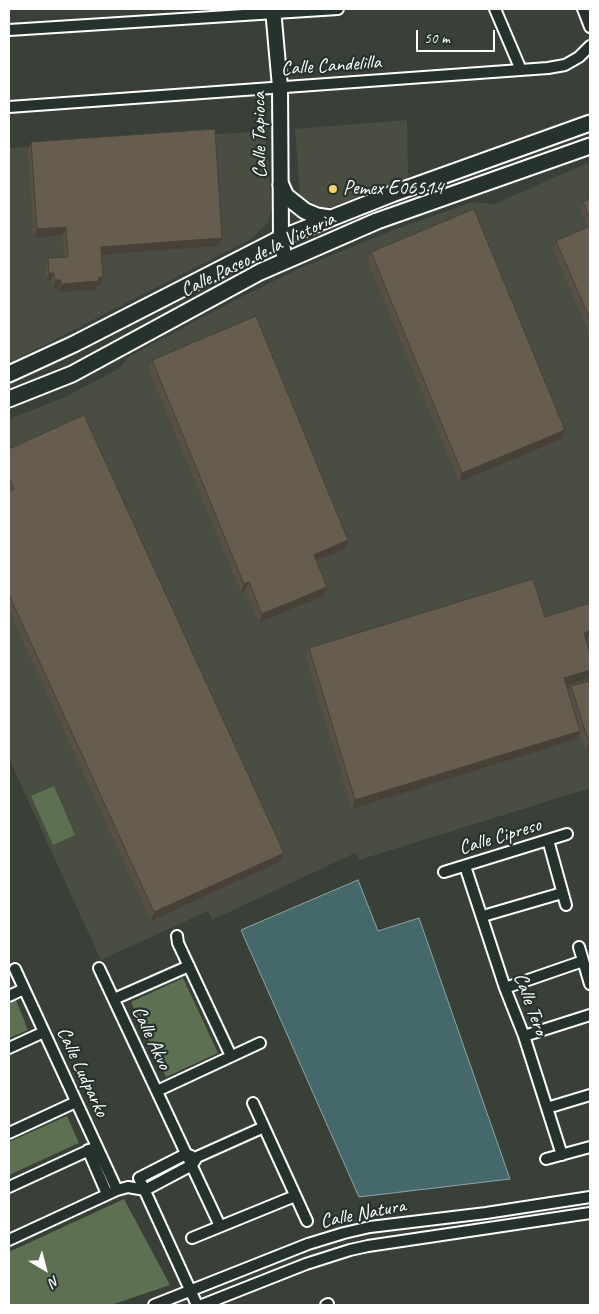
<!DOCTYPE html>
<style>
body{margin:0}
#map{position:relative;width:599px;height:1314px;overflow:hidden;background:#394037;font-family:Caveat,sans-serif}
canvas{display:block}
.frame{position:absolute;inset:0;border:10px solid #fff;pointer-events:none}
.north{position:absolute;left:20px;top:1244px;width:50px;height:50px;-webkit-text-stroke:4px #26332d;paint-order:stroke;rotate:143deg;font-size:14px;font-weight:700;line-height:20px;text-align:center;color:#fff}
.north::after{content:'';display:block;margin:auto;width:18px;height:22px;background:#fff;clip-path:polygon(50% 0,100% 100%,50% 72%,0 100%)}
.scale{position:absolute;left:416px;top:30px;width:79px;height:22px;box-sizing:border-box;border:2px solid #fff;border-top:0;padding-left:6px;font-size:15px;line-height:18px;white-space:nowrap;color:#fff;-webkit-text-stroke:4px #26332d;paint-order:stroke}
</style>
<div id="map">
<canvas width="599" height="1314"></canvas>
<div class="frame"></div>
<div class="north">N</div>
<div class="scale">50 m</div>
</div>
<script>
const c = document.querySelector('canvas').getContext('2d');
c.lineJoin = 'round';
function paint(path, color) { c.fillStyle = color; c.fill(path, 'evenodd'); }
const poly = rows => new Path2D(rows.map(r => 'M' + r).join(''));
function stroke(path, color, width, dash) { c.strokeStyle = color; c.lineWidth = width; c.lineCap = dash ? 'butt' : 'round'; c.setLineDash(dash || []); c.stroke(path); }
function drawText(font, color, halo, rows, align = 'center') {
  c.font = font + ' Caveat,sans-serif'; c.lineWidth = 4.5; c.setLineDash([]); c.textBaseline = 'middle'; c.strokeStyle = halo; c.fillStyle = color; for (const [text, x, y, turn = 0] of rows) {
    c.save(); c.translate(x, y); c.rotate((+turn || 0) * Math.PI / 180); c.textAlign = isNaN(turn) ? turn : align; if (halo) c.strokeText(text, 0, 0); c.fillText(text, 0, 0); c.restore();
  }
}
const built = poly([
 [407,120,408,178,324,210,300,195,295,129],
 [265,131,272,207,268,223,251,239,9,363,9,148],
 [590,162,590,788,359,860,355,853,212,920,208,911,101,960,9,759,9,419,65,397,120,368,128,357,233,301,298,269,393,230,472,202,494,204]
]);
const green = poly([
 [54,786,75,835,53,845,31,796],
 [183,978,218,1053,166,1077,131,1002],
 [16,1000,28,1030,9,1038,9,1003],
 [67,1116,79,1143,9,1175,9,1142],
 [124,1199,170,1285,111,1305,9,1305,9,1252]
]);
const water = poly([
 [358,880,378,931,419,918,510,1179,359,1197,241,930,358,880]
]);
const street = poly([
 [495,9,521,70],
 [583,9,590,27],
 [9,30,338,9],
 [9,107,548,68,565,65,579,57,590,46],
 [548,840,566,905],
 [465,866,505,988,524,1036,562,1155],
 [444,872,567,834],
 [483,916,562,893],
 [177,936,178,943,231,1056],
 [579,947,590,984],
 [99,968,220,1226],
 [15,969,117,1190],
 [505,988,583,961],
 [9,996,24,989],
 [114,999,189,966],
 [524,1036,590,1015],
 [9,1048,44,1032],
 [157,1091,260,1043],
 [253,1103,307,1221],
 [547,1108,590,1095],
 [9,1133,76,1102],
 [88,1150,107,1194],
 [546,1159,590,1147],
 [139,1178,197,1305],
 [139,1178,186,1154,191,1156],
 [9,1187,96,1147],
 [192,1238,295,1196],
 [9,1240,117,1190,128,1187,145,1190,192,1165,197,1157,264,1127],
 [154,1305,308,1244,344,1233,370,1227,486,1213,590,1197],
 [202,1305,306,1264,350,1250,368,1246,590,1213],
 [326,1305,328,1304]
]);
const secondary = poly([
 [273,9,280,87,281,238,285,261]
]);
const primary = poly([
 [281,185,286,196,305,211,317,216,330,218],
 [9,374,74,344,281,238,392,194,590,123],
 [9,399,72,374,260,272,377,221,590,146]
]);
const wall = poly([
 [31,142,219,246,102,255,100,285,97,286,96,290,58,292,58,289,52,289,51,281,46,281,45,267,48,258,64,257,63,235,34,238,28,151],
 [590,199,590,335,553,250,556,241,588,227,580,211,583,202],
 [371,252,562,439,459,482,368,261],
 [152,360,345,549,316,561,327,587,324,596,259,622,245,591,241,592,148,368],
 [9,449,284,853,281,861,151,921,9,610],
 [590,603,590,649,587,640,586,640,590,654,590,678,566,685,569,694,571,686,590,681,590,751,586,752,580,732,577,739,352,809,306,657,309,648,545,617]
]);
const shadedWall = poly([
 [66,227,63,235,34,238,37,229],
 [222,238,219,246,98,255,101,247],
 [49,273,54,273,51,281,46,281],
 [103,277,100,285,97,286,96,290,58,292,61,284],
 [55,280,61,280,58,289,52,289],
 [565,430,562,439,459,482,462,473],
 [348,540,345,549,310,563,314,555],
 [249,582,245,591,241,592,244,584],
 [327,587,324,596,259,622,262,614],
 [590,631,587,640,581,641,584,633],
 [590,670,590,678,561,687,564,678],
 [580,731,577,739,352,809,355,800],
 [589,743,590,743,590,751,586,752],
 [284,853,281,861,151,921,154,912]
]);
const building = poly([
 [215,129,222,238,101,247,103,277,99,277,99,281,61,284,61,280,55,280,54,273,49,273,48,258,68,257,66,227,37,229,31,142,215,129],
 [590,199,590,218,583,202,590,199],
 [474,209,565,430,462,473,371,252,474,209],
 [590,226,590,319,556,241,590,226],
 [256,316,348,540,314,555,327,587,262,614,249,582,244,584,152,360,256,316],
 [84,415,284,853,154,912,9,595,9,492,14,489,9,477,9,449,84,415],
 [533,579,545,617,590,603,590,631,584,633,590,654,590,670,564,678,580,731,355,800,309,648,533,579],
 [590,681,590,743,589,743,571,686,590,681]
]);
const markers = [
 [333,189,5,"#ffd166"]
];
const streetNames = [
 ["Calle Candelilla",331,66,-4],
 ["Calle Tapioca",260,135,-91],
 ["Calle Paseo de la Victoria",258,255,-26],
 ["Calle Cipreso",500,837,-17],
 ["Calle Tero",530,1004,70],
 ["Calle Akvo",151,1038,65],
 ["Calle Ludparko",82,1072,65],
 ["Calle Natura",363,1214,-11]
];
const poiNames = [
 ["Pemex E06514",343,189]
];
paint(built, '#4a4d42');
paint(green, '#5d7052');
paint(water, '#45686b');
stroke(water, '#8fa4a6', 1);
stroke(street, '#fff', 14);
stroke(secondary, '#fff', 18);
stroke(primary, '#fff', 19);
stroke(street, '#26332d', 10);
stroke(secondary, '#26332d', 14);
stroke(primary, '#26332d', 15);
paint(wall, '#585044');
paint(shadedWall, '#474137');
paint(building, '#665d4f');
stroke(building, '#474137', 1);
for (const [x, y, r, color] of markers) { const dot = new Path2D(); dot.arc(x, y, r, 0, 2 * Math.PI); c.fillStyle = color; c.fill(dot); stroke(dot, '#26332d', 2); }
drawText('20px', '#fff', '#26332d', streetNames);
drawText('20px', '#fff', '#26332d', poiNames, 'left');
</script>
